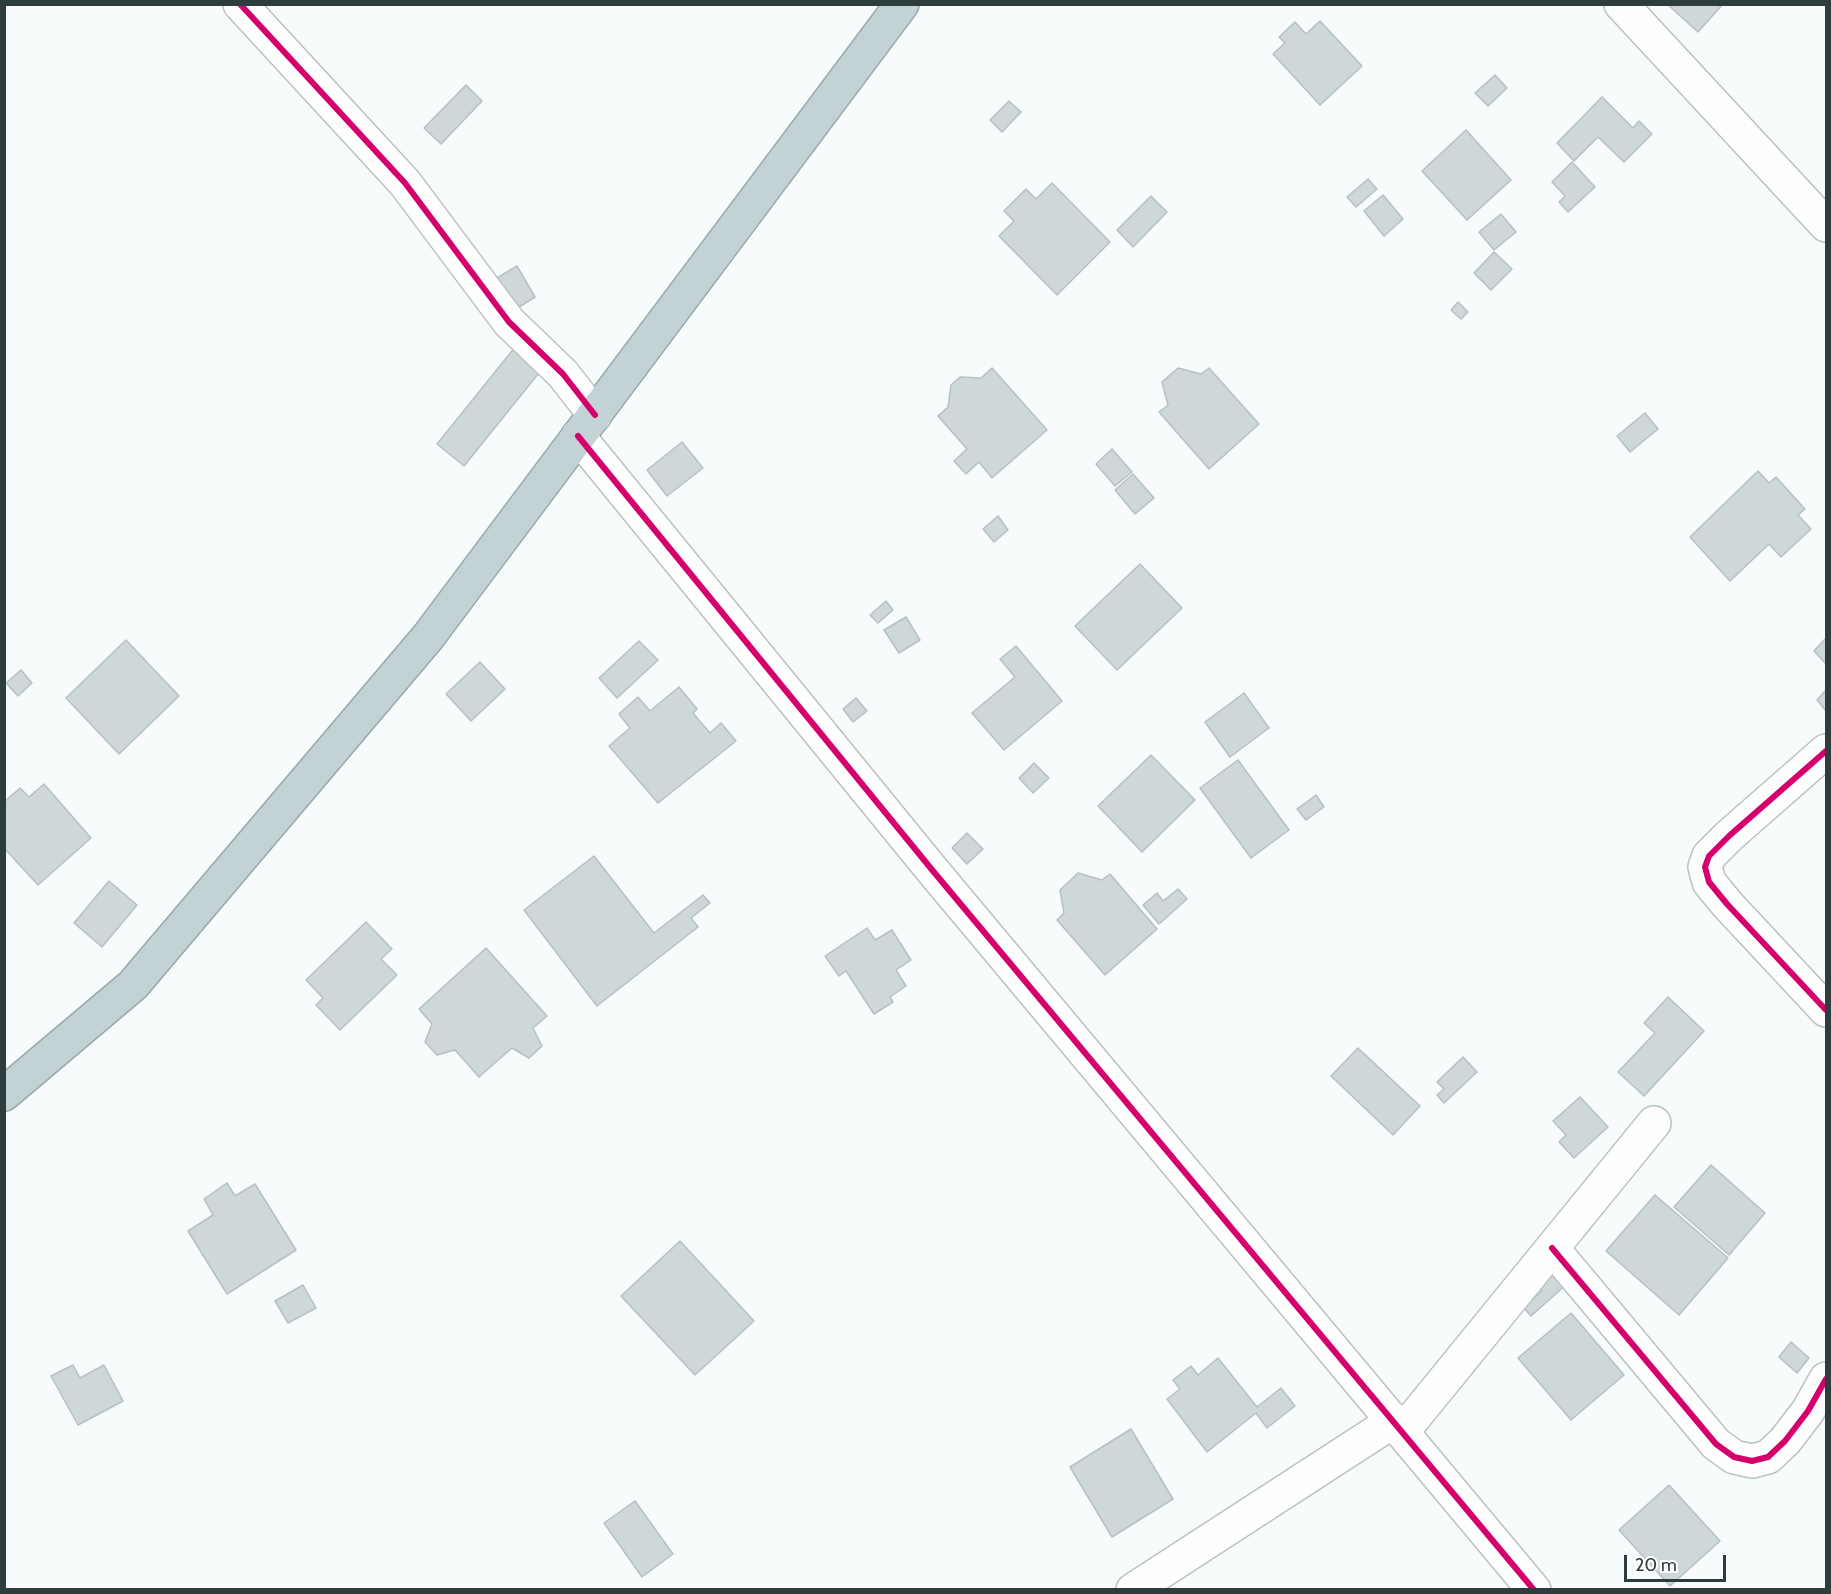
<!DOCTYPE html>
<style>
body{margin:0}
#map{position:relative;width:1831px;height:1594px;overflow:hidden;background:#f7fbfb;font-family:Cabin,sans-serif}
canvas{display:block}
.frame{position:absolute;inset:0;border:6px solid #2d3d3e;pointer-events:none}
.scale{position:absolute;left:1624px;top:1555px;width:102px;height:27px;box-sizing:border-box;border:3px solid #2d3d3e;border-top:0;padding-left:8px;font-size:18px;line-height:21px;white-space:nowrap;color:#2d3d3e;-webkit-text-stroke:4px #fff;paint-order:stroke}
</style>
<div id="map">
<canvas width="1831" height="1594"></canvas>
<div class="frame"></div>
<div class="scale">20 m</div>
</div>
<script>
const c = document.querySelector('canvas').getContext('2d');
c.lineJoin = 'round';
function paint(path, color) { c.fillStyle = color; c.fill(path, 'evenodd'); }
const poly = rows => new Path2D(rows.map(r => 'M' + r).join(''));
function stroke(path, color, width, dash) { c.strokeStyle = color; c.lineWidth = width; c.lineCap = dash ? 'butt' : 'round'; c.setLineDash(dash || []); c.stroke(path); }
const building = poly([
 [1667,4,1723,4,1698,32,1667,4],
 [1320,21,1362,66,1320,105,1273,54,1285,43,1279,37,1295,22,1306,34,1320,21],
 [1495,75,1507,88,1488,106,1475,93,1495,75],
 [466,85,482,101,441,144,424,128,466,85],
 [1602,97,1633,128,1639,121,1652,134,1624,162,1598,137,1574,161,1557,143,1602,97],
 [1009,101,1021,112,1002,132,990,120,1009,101],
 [1466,130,1511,180,1467,220,1422,171,1466,130],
 [1572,162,1595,187,1568,212,1559,202,1565,196,1552,182,1572,162],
 [1368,179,1377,189,1356,207,1347,197,1368,179],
 [1052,183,1110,242,1057,295,999,236,1014,221,1004,211,1026,189,1036,199,1052,183],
 [1383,195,1403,219,1384,236,1364,211,1383,195],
 [1151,196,1167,212,1133,247,1117,230,1151,196],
 [1501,214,1516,232,1494,250,1479,232,1501,214],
 [1494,252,1512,269,1491,290,1474,273,1494,252],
 [517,266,535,297,516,309,497,278,517,266],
 [1458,302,1468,312,1461,319,1451,310,1458,302],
 [520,341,547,363,464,466,437,444,520,341],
 [992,368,1047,430,992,478,979,462,966,474,954,461,967,449,938,416,948,407,951,385,960,377,981,378,992,368],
 [1178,368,1201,374,1209,368,1259,424,1209,469,1159,412,1168,405,1162,382,1178,368],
 [1645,413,1658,429,1630,452,1617,436,1645,413],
 [682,442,703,468,667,496,647,470,682,442],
 [1112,449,1132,472,1115,486,1096,464,1112,449],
 [1758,471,1769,483,1776,477,1805,509,1798,515,1811,529,1781,557,1769,544,1730,581,1690,537,1758,471],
 [1133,474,1154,498,1135,514,1115,490,1133,474],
 [998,516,1008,530,994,542,983,529,998,516],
 [1140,564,1182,608,1117,670,1075,626,1140,564],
 [886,601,893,610,878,623,870,615,886,601],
 [906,617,920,640,899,653,884,630,906,617],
 [1826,638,1826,664,1814,651,1826,638],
 [126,640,179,696,119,754,66,698,126,640],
 [639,641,658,660,617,698,599,678,639,641],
 [1016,646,1062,701,1004,750,972,713,1015,677,1000,659,1016,646],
 [480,662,505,689,471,721,446,694,480,662],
 [21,670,32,683,18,696,6,683,21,670],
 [679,687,697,709,693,713,710,733,721,723,736,741,658,803,609,746,630,728,619,714,638,697,650,711,679,687],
 [1826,690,1826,711,1817,700,1826,690],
 [1244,693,1269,728,1230,757,1205,722,1244,693],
 [856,698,867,711,853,722,843,709,856,698],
 [1151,755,1195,800,1142,852,1098,806,1151,755],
 [1238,760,1289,830,1251,858,1200,788,1238,760],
 [1034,763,1049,778,1033,793,1019,778,1034,763],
 [44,784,91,838,38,885,4,848,4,802,20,788,29,797,44,784],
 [1316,795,1324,807,1306,820,1297,809,1316,795],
 [967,833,983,849,967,864,952,848,967,833],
 [594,856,654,933,703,895,710,903,691,918,698,927,597,1006,524,910,594,856],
 [1078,873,1102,880,1110,874,1157,929,1105,975,1057,920,1064,913,1060,890,1078,873],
 [109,881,137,905,102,947,74,923,109,881],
 [1178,889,1187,899,1159,924,1143,905,1157,893,1163,901,1178,889],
 [366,922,392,949,381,959,397,975,340,1030,316,1005,323,998,306,980,366,922],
 [867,928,875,940,892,930,911,960,896,970,906,986,890,997,893,1002,874,1014,846,971,839,976,825,956,867,928],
 [486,948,547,1016,533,1028,542,1046,529,1058,512,1048,479,1077,455,1050,437,1055,425,1042,432,1024,419,1009,486,948],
 [1668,997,1704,1031,1644,1096,1618,1072,1655,1033,1644,1023,1668,997],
 [1358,1048,1420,1106,1393,1135,1331,1076,1358,1048],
 [1463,1057,1477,1072,1444,1103,1437,1095,1444,1089,1437,1082,1463,1057],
 [1580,1097,1608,1127,1574,1158,1559,1142,1566,1135,1553,1121,1580,1097],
 [1711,1165,1765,1213,1729,1255,1674,1207,1711,1165],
 [227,1183,235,1196,255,1184,296,1250,227,1294,188,1231,213,1215,204,1199,227,1183],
 [1655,1195,1728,1258,1679,1315,1606,1251,1655,1195],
 [680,1241,754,1321,695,1375,621,1296,680,1241],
 [1555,1271,1567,1284,1531,1316,1523,1307,1542,1291,1537,1286,1555,1271],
 [303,1285,316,1308,288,1323,275,1301,303,1285],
 [1571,1313,1624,1375,1571,1420,1518,1358,1571,1313],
 [1791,1342,1809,1358,1797,1373,1779,1357,1791,1342],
 [1218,1358,1257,1407,1281,1388,1295,1406,1267,1428,1256,1413,1207,1452,1167,1399,1180,1389,1173,1380,1191,1366,1198,1375,1218,1358],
 [73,1365,80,1378,104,1365,123,1401,78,1425,51,1376,73,1365],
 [1131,1429,1173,1499,1112,1537,1070,1467,1131,1429],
 [1669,1485,1720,1541,1670,1586,1619,1530,1669,1485],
 [635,1501,673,1554,642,1577,604,1523,635,1501]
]);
const minor = poly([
 [240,4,405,183,509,322,563,374,595,415],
 [1621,4,1826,225],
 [578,436,933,871,1534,1590],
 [1826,751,1729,836,1709,856,1705,867,1709,882,1727,904,1826,1010],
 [1552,1248,1716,1444,1734,1457,1752,1461,1768,1457,1785,1441,1808,1411,1826,1379],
 [1403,1431,1654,1123],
 [1133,1590,1395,1420]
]);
const highway = poly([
 [4,1094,133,985,428,637,902,4]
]);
const cycleway = poly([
 [240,4,405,183,509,322,563,374,595,415],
 [578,436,933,871,1534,1590],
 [1826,751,1729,836,1709,856,1705,867,1709,882,1727,904,1826,1010],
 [1552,1248,1716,1444,1734,1457,1752,1461,1768,1457,1785,1441,1808,1411,1826,1379]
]);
paint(building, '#cfd8d8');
stroke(building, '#b7c0c1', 1.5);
stroke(minor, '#b9c2c3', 36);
stroke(highway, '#96a8aa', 36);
stroke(minor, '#fefefe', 33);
stroke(highway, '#c3d2d4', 33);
stroke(cycleway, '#d6006c', 6);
</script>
